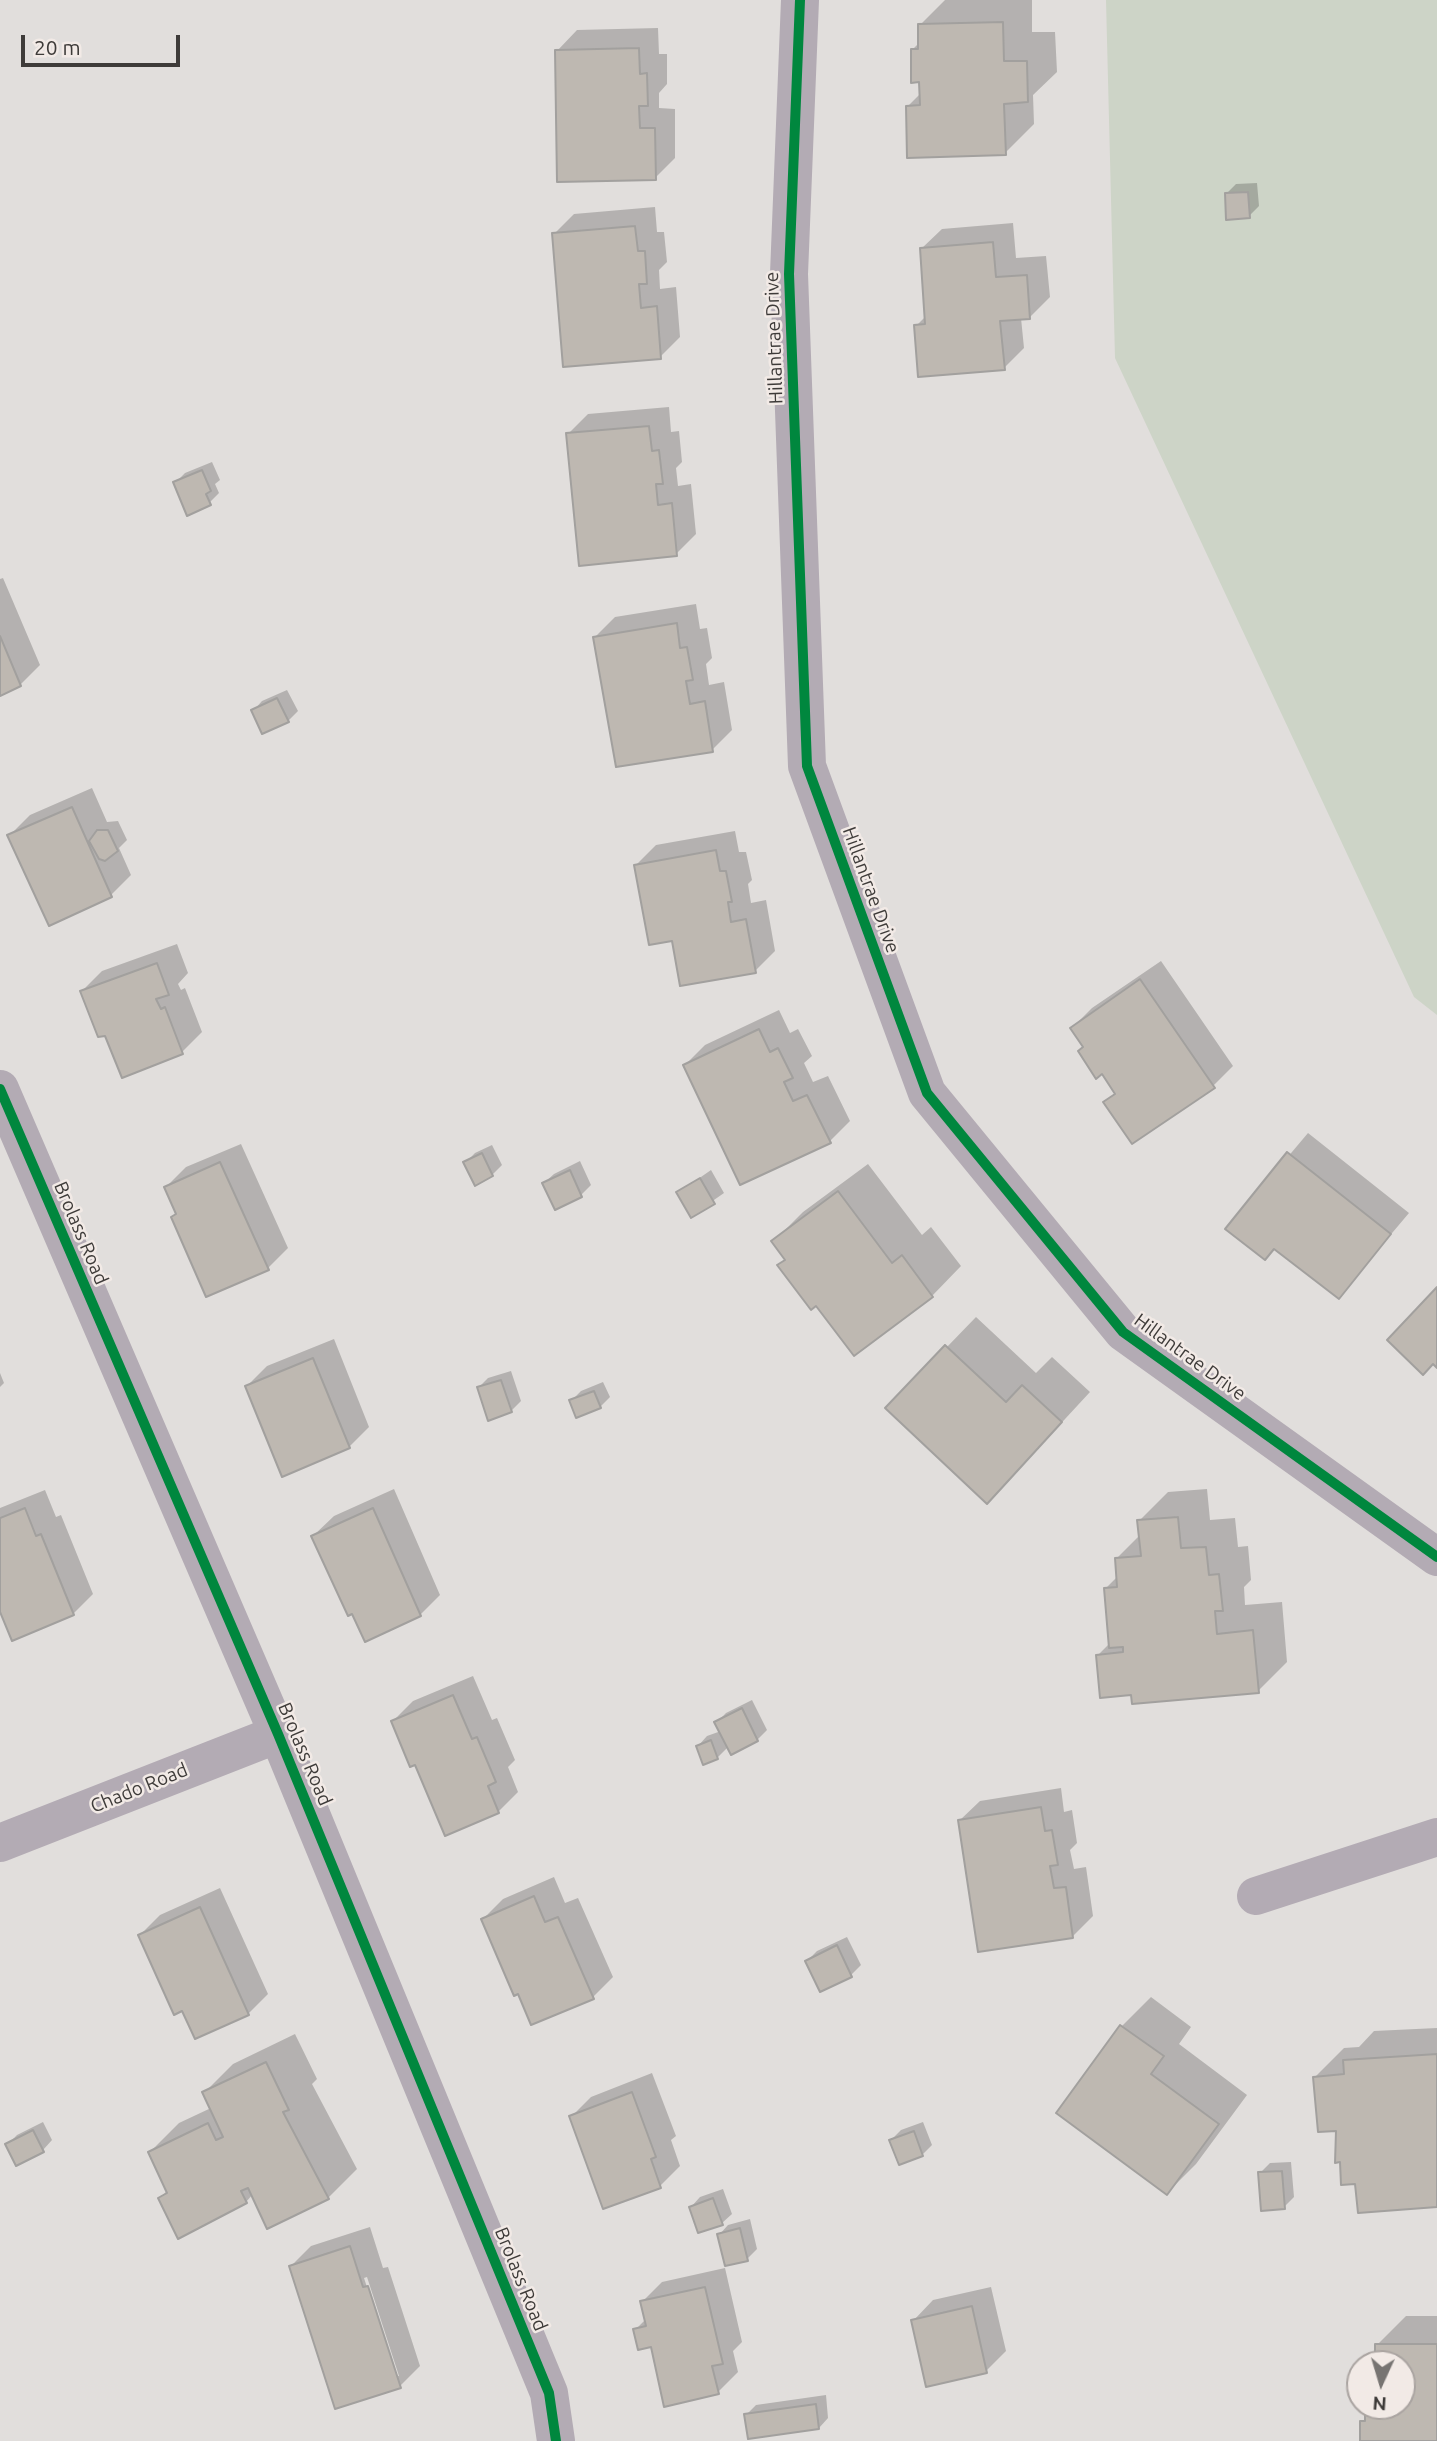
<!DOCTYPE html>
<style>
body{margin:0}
#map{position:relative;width:1437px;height:2441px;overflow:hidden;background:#e1dedc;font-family:Ubuntu,sans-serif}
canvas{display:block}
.north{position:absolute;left:1346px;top:2350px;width:70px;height:70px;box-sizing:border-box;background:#f2eae6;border:2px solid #aaa4a1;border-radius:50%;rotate:184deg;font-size:19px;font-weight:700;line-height:28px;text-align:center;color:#3e3b39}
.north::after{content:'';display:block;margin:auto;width:24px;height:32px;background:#777472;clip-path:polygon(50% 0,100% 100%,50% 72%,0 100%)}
.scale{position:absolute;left:21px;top:35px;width:159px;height:32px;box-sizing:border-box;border:4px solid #3e3b39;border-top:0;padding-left:9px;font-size:21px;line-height:24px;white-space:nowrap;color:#3e3b39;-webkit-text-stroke:5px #f2eae6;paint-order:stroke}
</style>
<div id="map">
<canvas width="1437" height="2441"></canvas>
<div class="north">N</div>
<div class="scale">20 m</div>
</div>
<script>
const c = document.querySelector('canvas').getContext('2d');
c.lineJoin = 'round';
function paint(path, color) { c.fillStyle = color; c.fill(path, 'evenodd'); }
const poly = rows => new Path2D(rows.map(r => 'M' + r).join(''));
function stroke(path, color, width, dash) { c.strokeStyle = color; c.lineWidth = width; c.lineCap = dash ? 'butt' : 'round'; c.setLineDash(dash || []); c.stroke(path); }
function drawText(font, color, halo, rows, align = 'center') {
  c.font = font + ' Ubuntu,sans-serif'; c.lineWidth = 5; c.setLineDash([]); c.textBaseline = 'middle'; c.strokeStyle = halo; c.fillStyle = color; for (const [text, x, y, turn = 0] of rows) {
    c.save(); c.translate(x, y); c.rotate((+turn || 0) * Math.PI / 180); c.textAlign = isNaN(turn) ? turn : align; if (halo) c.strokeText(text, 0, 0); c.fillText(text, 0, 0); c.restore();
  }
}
const green = poly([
 [1106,0,1437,0,1437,1015,1414,997,1115,358]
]);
const shadow = poly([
 [945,0,1032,0,1032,32,1055,32,1057,72,1033,95,1034,124,1005,153,908,106,921,93,912,50,920,42,920,25],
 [658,28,659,54,667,54,667,84,659,93,659,108,675,109,675,158,655,178,557,51,577,30],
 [1257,183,1259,206,1249,216,1227,193,1236,184],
 [655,207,657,232,664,232,667,262,659,270,660,289,676,287,680,337,660,357,554,234,574,214],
 [1013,223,1016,258,1046,256,1050,297,1030,317,1021,318,1024,348,1004,368,916,326,927,315,921,249,942,229],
 [669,407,671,432,679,431,682,462,676,468,678,486,691,484,696,534,676,554,568,434,588,414],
 [212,462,220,480,215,484,219,493,209,503,175,483,185,473],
 [3,578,40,665,20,685,0,694,0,579],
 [696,604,700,629,707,628,712,658,706,664,709,685,724,682,732,730,712,750,595,637,615,617],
 [287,690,298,711,288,721,253,711,262,701],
 [92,788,107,822,118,821,127,840,119,848,131,875,111,895,10,835,30,815],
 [735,831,739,852,746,852,752,880,748,884,751,903,766,900,775,951,755,971,673,939,636,865,656,845],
 [177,944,188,973,178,984,181,990,185,988,202,1032,182,1052,106,1034,82,991,102,971],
 [1161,961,1233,1066,1213,1086,1105,1102,1116,1092,1072,1028,1092,1008],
 [779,1010,790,1033,798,1029,812,1056,804,1063,813,1082,828,1076,850,1121,830,1141,685,1065,705,1045],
 [1308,1133,1409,1213,1338,1297,1275,1247,1227,1229],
 [241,1144,288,1248,268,1268,177,1213,166,1187,186,1167],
 [492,1145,502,1165,492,1175,475,1183,465,1163,475,1153],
 [580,1161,591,1185,581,1195,544,1183,554,1174],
 [868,1164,922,1235,931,1227,961,1266,932,1296,854,1354,774,1241,803,1212],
 [711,1170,724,1193,691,1216,678,1193],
 [976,1317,1036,1373,1052,1357,1090,1392,1016,1472,888,1408],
 [334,1339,369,1427,349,1447,247,1386,267,1366],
 [511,1371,521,1401,511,1411,479,1387,488,1378],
 [0,1373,4,1383,0,1387],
 [603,1382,610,1397,600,1407,571,1401,581,1391],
 [394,1489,440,1595,420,1615,353,1612,313,1536,334,1516],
 [1207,1489,1210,1520,1235,1518,1238,1547,1248,1546,1251,1580,1244,1587,1245,1605,1282,1602,1287,1662,1258,1691,1132,1693,1098,1655,1110,1643,1105,1589,1118,1576,1116,1559,1140,1535,1139,1521,1168,1492],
 [45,1490,56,1517,61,1515,93,1594,73,1614,0,1608,0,1508],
 [473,1676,492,1720,497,1718,515,1760,508,1767,518,1792,498,1812,416,1762,393,1721,413,1701],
 [752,1700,767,1730,757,1740,728,1747,717,1758,698,1746,707,1736,721,1731,716,1723,726,1713],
 [1061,1788,1064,1812,1072,1810,1077,1843,1070,1850,1074,1869,1086,1867,1093,1916,1073,1936,959,1821,980,1801],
 [554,1877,565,1903,578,1898,613,1977,593,1997,483,1919,503,1899],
 [220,1888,268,1994,248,2014,183,2008,140,1935,160,1915],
 [847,1937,861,1965,851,1975,807,1961,817,1951],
 [1151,1997,1191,2027,1179,2044,1247,2095,1196,2164,1167,2193,1058,2113,1122,2026],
 [1437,2028,1437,2205,1356,2182,1315,2077,1344,2048,1359,2047,1374,2031],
 [295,2034,317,2079,312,2084,357,2169,328,2198,253,2194,246,2202,160,2198,168,2190,150,2152,179,2123,211,2108,204,2093,233,2064],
 [652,2073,676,2136,671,2140,680,2166,660,2186,571,2117,591,2097],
 [43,2122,52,2140,43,2150,7,2145,17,2135],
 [923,2122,932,2145,922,2155,891,2140,901,2130],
 [1291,2162,1294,2197,1284,2207,1260,2173,1270,2163],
 [723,2189,732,2214,722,2223,691,2207,700,2197],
 [750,2219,757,2249,747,2259,719,2235,728,2225],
 [370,2227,383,2268,388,2267,420,2366,400,2386,291,2266,311,2246],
 [367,2277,399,2376,396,2376,364,2278],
 [725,2268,742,2342,733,2351,738,2372,718,2392,635,2330,646,2319,642,2302,662,2282],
 [991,2287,1006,2351,986,2371,913,2321,933,2300],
 [1406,2316,1437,2316,1437,2441,1362,2441,1362,2422,1367,2416,1368,2406,1402,2406,1402,2364,1377,2364,1377,2345],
 [826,2395,828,2418,819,2428,746,2415,756,2405]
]);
const building = poly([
 [1003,22,1004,61,1027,61,1028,102,1004,104,1006,155,907,158,906,106,920,105,919,82,911,83,911,49,918,49,918,24,1003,22],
 [639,48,640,74,647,73,648,106,639,106,640,128,655,128,656,180,557,182,555,50,639,48],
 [1248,192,1250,218,1226,220,1225,193,1248,192],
 [635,226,638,251,645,251,647,284,639,284,641,308,657,306,661,359,563,367,552,233,635,226],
 [993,242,996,277,1027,275,1030,319,1000,321,1005,370,918,377,914,325,925,324,920,248,993,242],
 [649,426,652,451,659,450,663,484,656,484,658,505,672,503,677,556,579,566,566,433,649,426],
 [202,470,211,491,206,494,211,505,187,516,173,482,202,470],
 [677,623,680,648,687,647,693,680,686,681,690,704,705,701,713,752,616,767,593,637,677,623],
 [0,636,21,686,0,696,0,636],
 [277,698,289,722,262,734,251,710,277,698],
 [72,807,112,897,49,926,7,835,72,807],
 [97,830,108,830,118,851,105,861,99,859,89,841,97,830],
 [716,850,720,871,726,871,732,902,728,902,731,922,746,919,756,973,680,986,672,941,649,945,634,865,716,850],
 [157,963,169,995,156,999,161,1009,165,1007,183,1054,122,1078,105,1036,98,1037,80,991,157,963],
 [1140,979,1215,1088,1132,1144,1103,1102,1115,1094,1102,1074,1096,1079,1078,1051,1083,1047,1070,1028,1140,979],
 [759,1029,770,1052,778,1048,793,1078,784,1082,793,1101,807,1095,831,1143,740,1185,683,1065,759,1029],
 [1287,1152,1391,1234,1339,1299,1274,1249,1265,1260,1225,1229,1287,1152],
 [482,1153,493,1176,475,1186,463,1162,482,1153],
 [220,1162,269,1270,206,1297,171,1217,176,1214,164,1187,220,1162],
 [570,1170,582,1197,555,1210,542,1183,570,1170],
 [700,1178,715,1204,691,1218,676,1192,700,1178],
 [838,1191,892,1263,902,1255,933,1297,854,1356,816,1306,811,1310,777,1265,785,1260,771,1241,838,1191],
 [1437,1287,1437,1368,1433,1364,1423,1375,1387,1340,1437,1287],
 [945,1345,1006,1402,1022,1385,1062,1422,987,1504,885,1408,945,1345],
 [313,1358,350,1448,282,1477,245,1386,313,1358],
 [501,1380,512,1412,488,1421,477,1387,501,1380],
 [594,1391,601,1408,576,1418,569,1400,594,1391],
 [25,1508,36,1536,41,1534,74,1615,12,1641,0,1612,0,1518,25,1508],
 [373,1508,421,1616,365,1642,352,1614,348,1616,311,1536,373,1508],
 [1178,1517,1181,1548,1206,1547,1209,1575,1219,1574,1223,1611,1215,1611,1217,1634,1253,1630,1259,1693,1132,1704,1131,1695,1100,1698,1096,1655,1123,1652,1123,1647,1109,1648,1104,1588,1117,1587,1115,1558,1141,1556,1137,1520,1178,1517],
 [453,1695,472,1739,477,1737,496,1782,488,1786,499,1813,445,1836,415,1765,410,1767,391,1721,453,1695],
 [742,1708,758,1741,731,1755,714,1722,742,1708],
 [711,1740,718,1759,703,1765,696,1746,711,1740],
 [1041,1807,1045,1831,1052,1830,1058,1865,1050,1866,1054,1888,1066,1887,1073,1938,978,1952,958,1820,1041,1807],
 [534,1896,545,1922,558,1917,594,1999,531,2025,518,1994,514,1996,481,1919,534,1896],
 [200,1907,249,2015,195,2039,182,2011,174,2015,138,1935,200,1907],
 [837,1945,852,1977,820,1992,805,1961,837,1945],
 [1120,2025,1164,2056,1151,2074,1219,2124,1167,2195,1056,2113,1120,2025],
 [1437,2054,1437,2207,1358,2213,1355,2184,1341,2185,1340,2162,1335,2163,1336,2131,1318,2132,1313,2077,1344,2074,1343,2060,1437,2054],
 [266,2062,289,2110,283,2112,329,2199,267,2229,248,2188,241,2191,247,2203,178,2239,158,2198,167,2193,148,2152,208,2123,216,2140,223,2137,202,2092,266,2062],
 [632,2092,656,2157,651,2159,661,2188,603,2209,569,2116,632,2092],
 [33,2130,44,2152,16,2166,5,2144,33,2130],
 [914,2131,923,2156,899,2165,889,2140,914,2131],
 [1282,2171,1285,2209,1261,2211,1258,2172,1282,2171],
 [713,2198,723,2225,698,2233,689,2207,713,2198],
 [740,2228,748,2261,725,2266,717,2234,740,2228],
 [350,2246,363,2287,368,2286,401,2388,335,2409,289,2266,350,2246],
 [705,2287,723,2364,712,2366,719,2394,664,2407,651,2347,638,2350,633,2329,646,2326,640,2301,705,2287],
 [972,2306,987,2373,926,2387,911,2320,972,2306],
 [1375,2344,1437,2344,1437,2441,1360,2441,1360,2421,1365,2421,1365,2407,1402,2406,1402,2364,1375,2364,1375,2344],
 [816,2404,819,2429,748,2439,744,2414,816,2404]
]);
const street = poly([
 [800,0,789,274,807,766,927,1093,1123,1332,1437,1557],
 [0,1089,278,1734,549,2393,556,2441],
 [0,1843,278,1734],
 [1256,1896,1437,1837]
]);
const cycleway = poly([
 [800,0,789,274,807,766,927,1093,1123,1332,1437,1557],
 [0,1089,278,1734,549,2393,556,2441]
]);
const streetNames = [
 ["Hillantrae Drive",774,338,-92],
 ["Hillantrae Drive",871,890,70],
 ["Brolass Road",81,1233,67],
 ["Hillantrae Drive",1190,1357,36],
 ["Brolass Road",305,1754,67],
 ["Chado Road",139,1788,-22],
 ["Brolass Road",521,2279,68]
];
paint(green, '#cdd4c7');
paint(shadow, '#0003');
paint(building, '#beb8b1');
stroke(building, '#a2a09e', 2);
stroke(street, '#b3abb4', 38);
stroke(cycleway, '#00873e', 10);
drawText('19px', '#3e3b39', '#f2eae6', streetNames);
</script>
